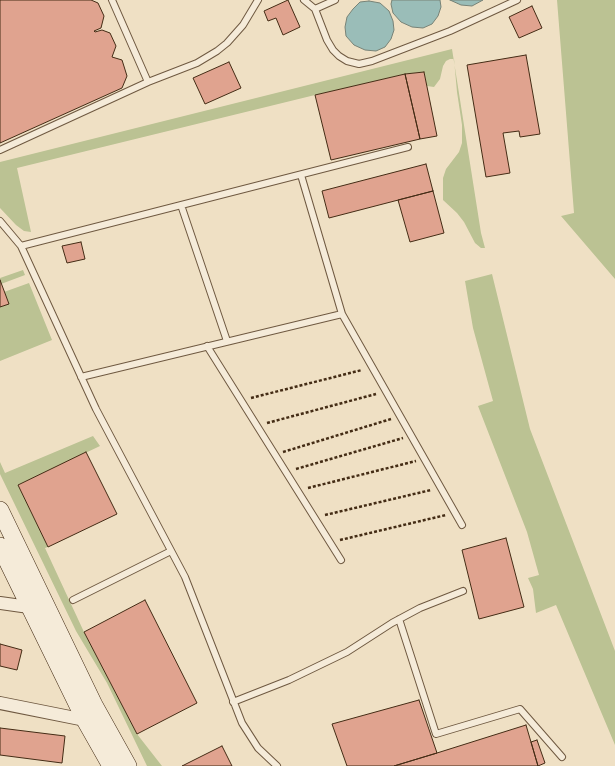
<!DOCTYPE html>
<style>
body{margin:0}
canvas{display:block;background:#efe0c4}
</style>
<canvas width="615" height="766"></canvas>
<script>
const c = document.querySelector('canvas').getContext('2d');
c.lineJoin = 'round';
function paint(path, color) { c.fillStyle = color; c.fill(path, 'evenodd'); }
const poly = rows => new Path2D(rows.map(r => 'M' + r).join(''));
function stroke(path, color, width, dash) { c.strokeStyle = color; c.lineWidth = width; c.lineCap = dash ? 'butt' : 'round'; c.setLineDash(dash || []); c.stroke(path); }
const green = poly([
 [557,0,615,0,615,279,561,216,574,213],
 [452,49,481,233,485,248,481,248,475,243,464,222,457,213,443,200,443,178,446,169,459,152,462,143,462,125,457,92,454,59,450,59,446,61,443,66,440,79,434,87,427,86,424,72,405,74,315,95,17,168,31,232,24,231,16,225,0,208,0,162],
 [23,270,25,275,1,284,0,278],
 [492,274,530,429,615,651,615,745,556,605,536,613,533,589,528,578,539,575,527,532,478,406,493,401,473,328,465,281],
 [29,283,52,340,0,361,0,307,4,292],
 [93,436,100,446,18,485,48,547,45,548,84,632,137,734,162,766,147,766,107,683,76,631,0,474,0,462,5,473]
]);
const water = poly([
 [392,0,440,0,441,7,438,16,432,24,423,28,412,27,401,22,393,13,391,4,392,0],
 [450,0,483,0,472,6,461,5,450,0],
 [369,1,380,3,389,11,393,21,394,30,391,39,385,47,376,51,365,50,354,45,346,36,345,27,347,17,353,9,360,2,369,1]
]);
const building = poly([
 [0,0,91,0,98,3,104,16,101,28,94,31,95,32,102,30,110,33,116,46,112,57,122,60,127,76,122,88,0,143,0,0],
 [288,0,300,27,283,35,276,18,268,21,264,11,288,0],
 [532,6,542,28,519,38,509,17,532,6],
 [526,55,540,134,520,137,519,131,503,133,510,173,486,177,467,65,526,55],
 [229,62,241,88,205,104,193,78,229,62],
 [424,72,437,136,420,139,405,74,424,72],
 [405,74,420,139,331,160,315,95,405,74],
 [426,164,433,191,329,218,322,191,426,164],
 [433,191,444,233,410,242,398,200,433,191],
 [81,242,85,259,67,263,62,246,81,242],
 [0,280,9,304,0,307,0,280],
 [86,452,117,514,48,547,18,485,86,452],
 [506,538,524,607,479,619,462,550,506,538],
 [145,600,197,703,137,734,84,632,145,600],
 [0,644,22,650,17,670,0,666,0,644],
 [419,700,437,753,394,766,347,766,332,724,419,700],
 [526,725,538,766,394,766,437,753,526,725],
 [0,728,65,736,62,763,0,755,0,728],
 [537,740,545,763,538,766,531,742,537,740],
 [222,746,232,766,182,766,222,746]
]);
const path = poly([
 [251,398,362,370],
 [267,423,376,394],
 [283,452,391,419],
 [296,469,403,438],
 [308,488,416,461],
 [325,515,431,490],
 [340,540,446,515]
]);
const service = poly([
 [304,0,315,9,335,0],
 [315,9,327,40,333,50,339,56,347,61,359,64,372,61,450,31,517,0],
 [148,82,197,63,217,51,227,43,243,25,258,0],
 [0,150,148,82,112,0],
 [301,175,342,314,462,525],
 [181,205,227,341],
 [0,221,21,246,408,147],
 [21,246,96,409,185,577,242,723,258,748,277,766],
 [207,346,341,560],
 [81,377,342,314],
 [73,600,171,551],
 [399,619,436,734,520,709,562,757],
 [233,702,289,680,347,652,392,623,420,608,463,591]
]);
const minor = poly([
 [0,603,29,607],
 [0,703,85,720]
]);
const secondary = poly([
 [0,510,94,705,128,766],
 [0,546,85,720,111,766]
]);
paint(green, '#bbc293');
paint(water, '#9abdb8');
stroke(water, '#788377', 1);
paint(building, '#e0a38f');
stroke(building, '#442c15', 1);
stroke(service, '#6f5941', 8);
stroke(minor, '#6f5941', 14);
stroke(secondary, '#442c15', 18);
stroke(path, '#442c15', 2.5, [3, 2]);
stroke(service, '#f5ebd9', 6);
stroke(minor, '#f5ebd9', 12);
stroke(secondary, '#f5ebd9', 17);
</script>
